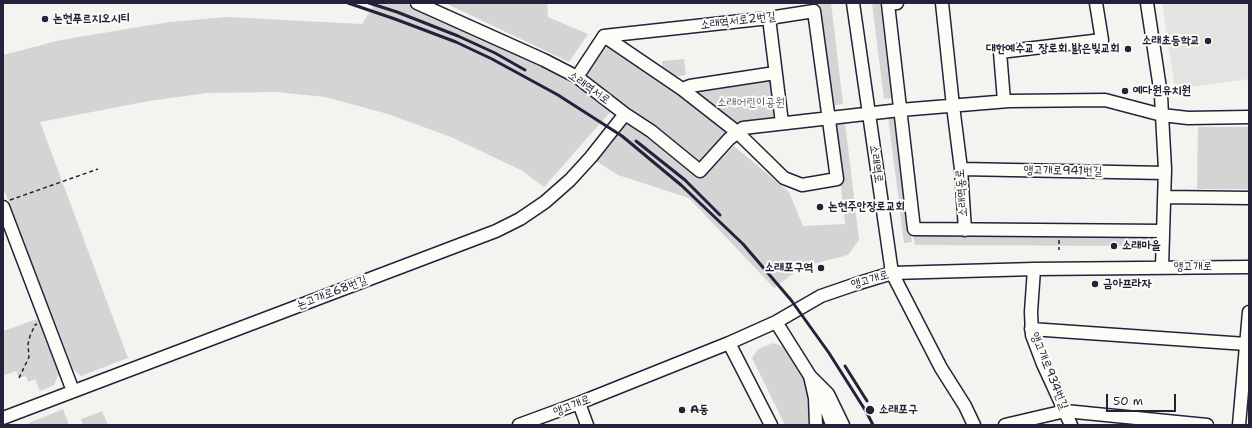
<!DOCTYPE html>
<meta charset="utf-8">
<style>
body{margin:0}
#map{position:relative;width:1252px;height:428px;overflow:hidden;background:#f4f3ef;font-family:"Shantell Sans",sans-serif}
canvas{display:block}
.frame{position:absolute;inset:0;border:4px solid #22223b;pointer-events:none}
.scale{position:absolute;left:1106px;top:394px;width:70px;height:18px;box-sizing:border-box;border:2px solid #22223b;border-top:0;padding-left:5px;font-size:12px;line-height:14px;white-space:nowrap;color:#22223b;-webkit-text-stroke:3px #fdfcf7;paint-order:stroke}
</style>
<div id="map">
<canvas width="1252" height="428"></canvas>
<div class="frame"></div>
<div class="scale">50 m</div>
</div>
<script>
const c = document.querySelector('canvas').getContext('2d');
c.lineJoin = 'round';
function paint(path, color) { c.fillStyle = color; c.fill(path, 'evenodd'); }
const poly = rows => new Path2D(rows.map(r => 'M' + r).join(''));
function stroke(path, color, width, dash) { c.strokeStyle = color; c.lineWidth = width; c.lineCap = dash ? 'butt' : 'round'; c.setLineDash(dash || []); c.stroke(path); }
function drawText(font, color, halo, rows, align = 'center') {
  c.font = font + ' "Shantell Sans","Poor Story",sans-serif'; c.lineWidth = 4; c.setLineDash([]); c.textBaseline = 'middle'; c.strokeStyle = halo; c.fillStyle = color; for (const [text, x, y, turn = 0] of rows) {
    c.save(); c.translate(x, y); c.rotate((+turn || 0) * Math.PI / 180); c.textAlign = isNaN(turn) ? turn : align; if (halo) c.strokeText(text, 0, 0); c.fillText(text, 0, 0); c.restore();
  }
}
const built = poly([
 [1162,3,1249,3,1249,79,1175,89]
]);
const green = poly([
 [375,3,404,3,440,18,535,61,613,109,544,187,521,170,451,137,388,114,325,97,276,92,207,93,149,101,40,122,128,358,81,376,73,369,3,187,3,55,61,40,169,22,227,17,362,24],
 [445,3,547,3,548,17,588,34,569,62],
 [818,3,831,3,843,104,830,106],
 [872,3,880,3,892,98,884,99],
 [604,43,678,93,726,133,699,163,583,73],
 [684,59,686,75,673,77,662,68,662,61],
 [770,79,775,119,736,125,697,92],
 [896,115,912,242,904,243,888,116],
 [628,121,706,175,734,146,789,192,803,226,845,224,834,123,845,122,859,240,848,255,802,267,774,288,689,198,618,175,596,161],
 [1198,127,1249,127,1249,189,1197,189],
 [913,235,1152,237,1152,246,915,245],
 [37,319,59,374,54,385,40,391,35,379,28,382,26,376,19,378,16,371,5,375,3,370,3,331],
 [773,343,784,347,808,384,813,400,811,425,785,425,752,358,758,349],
 [63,409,69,425,26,425,27,424],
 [102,411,108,425,83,425,81,419]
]);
const path = poly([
 [10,200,98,169],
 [1059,240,1059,250],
 [19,378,29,357,28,344,30,336,35,325,37,324]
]);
const minor = poly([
 [417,3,544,60,577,77,625,114,651,131,700,171,729,139,743,128,900,110,1009,101,1105,100,1162,115,1188,118,1249,117],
 [853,3,892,273,941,368,965,406,974,425],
 [897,3,888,4,914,229,1163,231],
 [942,3,953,106,961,169,965,230],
 [1147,3,1161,95,1162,115,1165,169,1162,267],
 [769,18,782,123],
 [604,36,769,18,814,11,837,179,802,185,784,178,737,132,682,89],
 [604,36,682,89,690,86,775,73],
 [577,77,604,36],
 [1004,101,1000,52,1102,40,1096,3],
 [961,169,1165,173],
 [1164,197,1249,198],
 [3,207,73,391],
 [1034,269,1031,312,1032,335,1043,364,1071,425],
 [776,322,810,376,828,394,843,425],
 [1031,329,1246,344],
 [729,343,771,425],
 [810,376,815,398,816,425],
 [822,396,832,425],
 [579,403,587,425],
 [3,418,496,231,520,219,545,202,570,180,591,157,625,114],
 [519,425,579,403,729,343,776,322,821,296,856,284,892,273,1034,269,1249,267],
 [1005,425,1065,411,1207,425],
 [1239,425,1249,312]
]);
const rail = poly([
 [348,3,395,19,456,42,492,59,558,95,622,136,681,185,743,244,791,300,829,353,867,413,873,425],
 [369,3,397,12,458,36,495,53,525,70],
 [636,141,685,180,720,215],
 [845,366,867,401]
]);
const markers = [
 [45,19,4,"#22223b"],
 [1208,41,4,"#22223b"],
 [1128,49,4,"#22223b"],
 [1125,91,4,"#22223b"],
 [820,207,4,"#22223b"],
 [1114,246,4,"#22223b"],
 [821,268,4,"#22223b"],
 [1095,284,4,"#22223b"],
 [682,410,4,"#22223b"],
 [870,410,5,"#22223b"]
];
const poiNames = [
 ["논현푸르지오시티",53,19],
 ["소래초등학교",1200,41,"right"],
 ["대한예수교 장로회 밝은빛교회",1120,49,"right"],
 ["예다원유치원",1133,91],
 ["논현주안장로교회",828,207],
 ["소래마을",1122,246],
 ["소래포구역",813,268,"right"],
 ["금아프라자",1103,284],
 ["A동",690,410],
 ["소래포구",879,410]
];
const streetNames = [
 ["소래역서로2번길",738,21,-7],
 ["소래역서로",589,88,35],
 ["소래역로",876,164,82],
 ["앵고개로941번길",1063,171,1],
 ["소래역동로",962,193,-94],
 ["앵고개로",1193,267],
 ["앵고개로",870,280,-16],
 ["논고개로68번길",332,293,-21],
 ["앵고개로934번길",1049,371,68],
 ["앵고개로",572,406,-21]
];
const parkNames = [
 ["소래어린이공원",751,103]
];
paint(built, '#e4e3e2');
paint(green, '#d5d4d5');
stroke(minor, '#22223b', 15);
stroke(path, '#22223b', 1.5, [4, 3]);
stroke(minor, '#fdfcf7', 12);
stroke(rail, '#22223b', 3);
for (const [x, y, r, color] of markers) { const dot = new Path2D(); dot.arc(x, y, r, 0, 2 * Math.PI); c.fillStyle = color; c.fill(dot); stroke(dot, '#fdfcf7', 1.5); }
drawText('bold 12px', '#22223b', '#fdfcf7', poiNames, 'left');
drawText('12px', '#22223b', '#fdfcf7', streetNames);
drawText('12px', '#585769', '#fdfcf7', parkNames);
</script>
